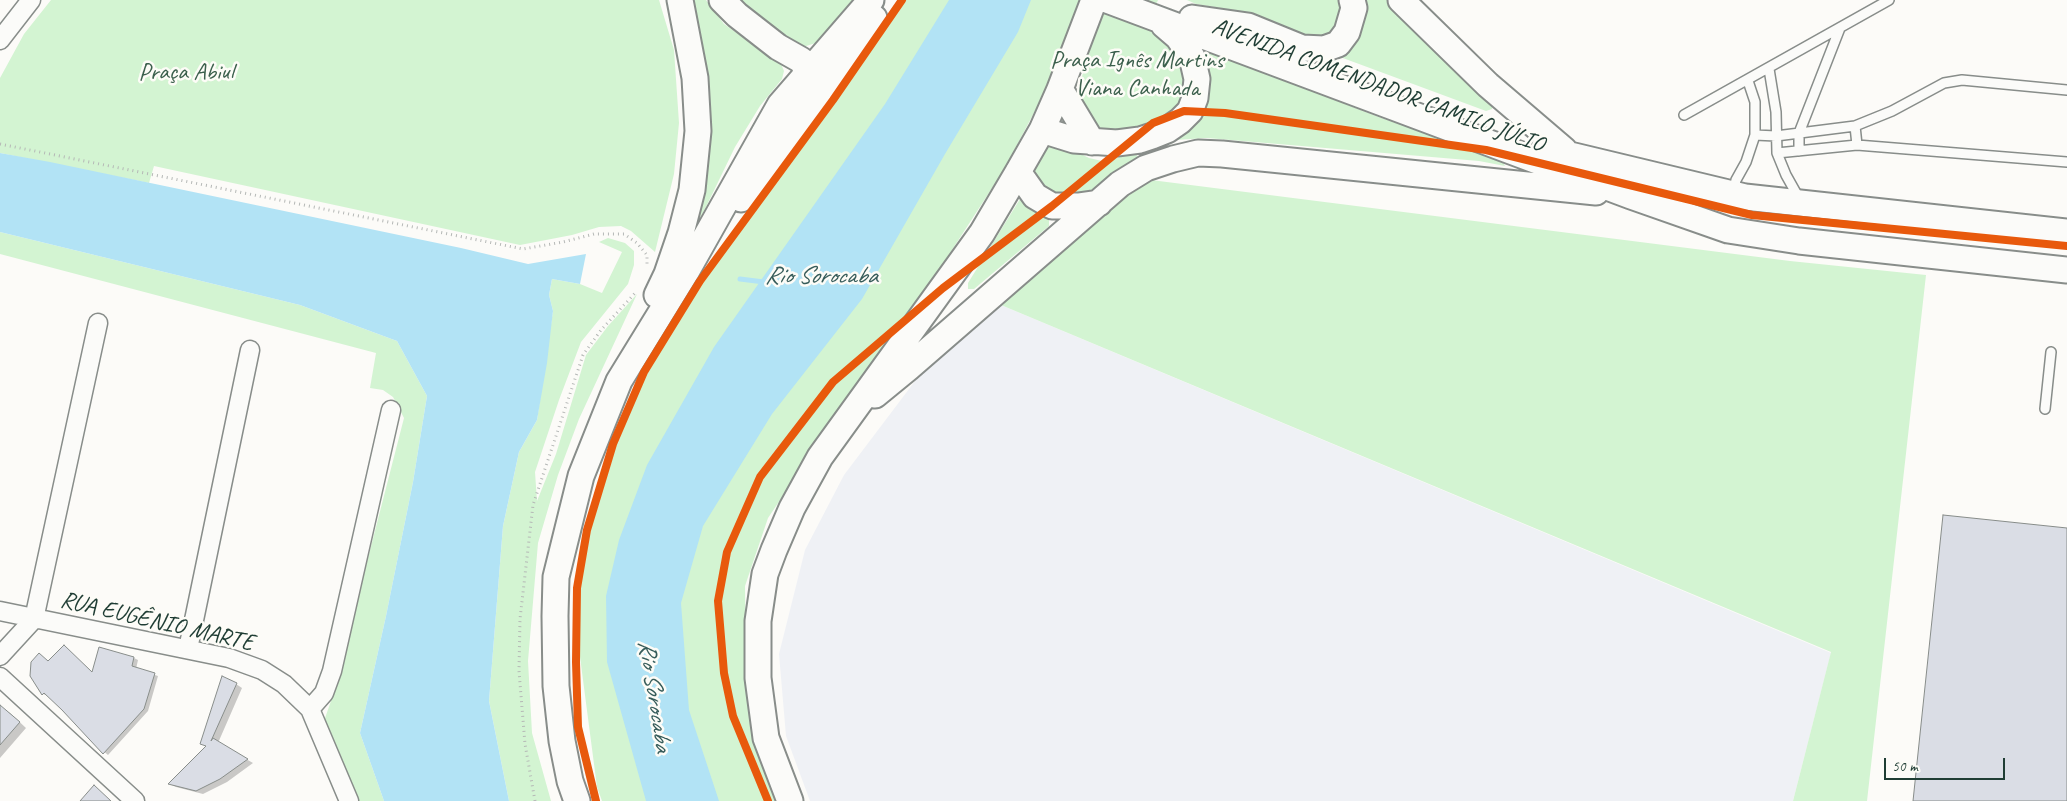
<!DOCTYPE html>
<meta charset="utf-8">
<style>
body{margin:0}
#map{position:relative;width:2067px;height:801px;overflow:hidden;background:#fcfbf8;font-family:Caveat,sans-serif}
canvas{display:block}
.scale{position:absolute;left:1884px;top:758px;width:121px;height:22px;box-sizing:border-box;border:2px solid #1f3d34;border-top:0;padding-left:6px;font-size:15px;line-height:18px;white-space:nowrap;color:#1f3d34;-webkit-text-stroke:4px #fdfcf7;paint-order:stroke}
</style>
<div id="map">
<canvas width="2067" height="801"></canvas>
<div class="scale">50 m</div>
</div>
<script>
const c = document.querySelector('canvas').getContext('2d');
c.lineJoin = 'round';
function paint(path, color) { c.fillStyle = color; c.fill(path, 'evenodd'); }
const poly = rows => new Path2D(rows.map(r => 'M' + r).join(''));
function stroke(path, color, width, dash) { c.strokeStyle = color; c.lineWidth = width; c.lineCap = dash ? 'butt' : 'round'; c.setLineDash(dash || []); c.stroke(path); }
function drawText(font, color, halo, rows, align = 'center') {
  c.font = font + ' Caveat,sans-serif'; c.lineWidth = 5; c.setLineDash([]); c.textBaseline = 'middle'; c.strokeStyle = halo; c.fillStyle = color; for (const [text, x, y, turn = 0] of rows) {
    c.save(); c.translate(x, y); c.rotate((+turn || 0) * Math.PI / 180); c.textAlign = isNaN(turn) ? turn : align; if (halo) c.strokeText(text, 0, 0); c.fillText(text, 0, 0); c.restore();
  }
}
const built = poly([
 [1001,305,1831,653,1793,801,810,801,786,736,779,654,805,550,844,475,940,348]
]);
const green = poly([
 [51,0,659,0,674,50,679,123,674,174,655,252,631,231,621,226,599,227,572,235,520,245,154,166,149,183,0,153,0,78,24,34],
 [687,0,706,0,724,24,781,64,784,71,782,79,760,106,735,147,705,209,678,256,698,184],
 [731,0,857,0,822,41,803,47,781,43],
 [905,0,1081,0,1049,84,1005,168,897,335,838,414,768,518,745,586,746,669,780,801,602,801,597,787,577,634,582,545,616,444,647,373,705,278,830,108],
 [1107,0,1158,0,1149,21,1184,54,1186,94,1176,109,1160,123,1134,130,1110,133,1089,126,1076,93,1087,62,1092,39],
 [1187,0,1340,0,1339,27,1325,38,1290,34,1232,10,1196,4],
 [1364,0,1391,0,1493,103,1492,109,1486,111,1332,54],
 [1201,50,1215,53,1376,116,1502,160,1505,166,1479,161,1207,138,1175,140],
 [1052,143,1067,147,1089,158,1102,161,1136,154,1138,157,1090,191,1077,196,1050,198,1032,175,1048,146],
 [1151,180,1790,261,1926,275,1867,801,1793,801,1831,652,1001,305,1130,191],
 [1020,199,1023,199,1033,210,1049,219,1049,226,974,289,968,289,968,283],
 [0,232,300,305,397,341,427,396,413,482,386,616,360,733,384,801,354,801,324,721,332,698,404,418,393,397,383,390,370,388,376,353,0,254],
 [608,238,625,243,634,251,634,265,628,284,581,342,559,400,535,472,537,501,556,454,586,355,608,326,637,294,579,419,558,475,538,543,528,661,532,733,551,801,509,801,489,701,503,526,519,452,537,420,553,311,549,295,552,279,580,284,602,293,622,252,599,242]
]);
const water = poly([
 [949,0,1031,0,1018,32,945,154,862,299,772,414,703,526,681,603,689,710,719,801,646,801,607,662,606,596,619,540,647,465,714,347,885,104],
 [0,153,50,162,461,248,528,264,586,254,580,284,552,279,549,295,553,311,547,363,537,420,519,452,503,526,489,701,509,801,384,801,360,733,386,616,413,482,427,396,397,341,300,305,0,232]
]);
const shadow = poly([
 [65,647,93,673,134,658,138,660,136,669,158,676,148,711,108,755,88,738,89,737,48,696,43,694,31,675,49,662],
 [236,684,242,688,218,743,253,763,227,782,203,794,176,787,170,784,207,746],
 [0,708,10,713,26,728,0,758]
]);
const stream = poly([
 [740,279,764,282]
]);
const building = poly([
 [1943,515,2067,528,2067,801,1913,801,1943,515],
 [64,645,92,672,99,647,134,657,132,666,155,673,144,709,103,754,62,710,44,693,42,695,30,676,31,662,39,653,48,661,64,645],
 [222,676,237,683,211,741,213,738,248,759,220,779,196,791,168,784,206,746,200,744,222,676],
 [0,705,20,722,0,745,0,705],
 [94,785,111,801,80,801,94,785]
]);
const path = poly([
 [0,144,523,249,563,242,594,234,624,234,637,243,647,255,647,265],
 [535,801,525,744,519,671,520,619,533,505,583,355,601,330,637,291]
]);
const service = poly([
 [1769,69,1776,112,1777,153,1786,175,1800,200],
 [1684,115,1889,0],
 [1855,126,1857,145],
 [1755,135,1776,136,1855,126,1892,111,1944,83,1962,80,2067,90],
 [1799,151,1799,133,1840,28],
 [1777,153,1857,145,2067,162],
 [1733,193,1736,180,1746,162,1755,135,1755,102,1748,81],
 [2045,409,2051,352]
]);
const minor = poly([
 [0,40,31,0],
 [0,611,229,658,262,670,284,684,310,709,349,801],
 [188,649,250,350],
 [0,656,34,619,98,323],
 [0,677,135,801],
 [310,709,324,693,332,671,391,410]
]);
const secondary = poly([
 [722,0,737,15,778,47,801,60,808,71,808,86],
 [1107,0,1631,196,1728,230,1799,241,2067,270],
 [1401,0,1488,85,1564,150],
 [1192,18,1248,26,1302,48,1324,49,1338,44,1347,32,1354,8,1352,0],
 [1060,89,1092,142],
 [1042,130,1074,140,1117,143,1140,140,1152,136,1167,130,1180,121,1190,111,1195,98,1197,79,1192,57,1178,37,1164,25],
 [1545,146,1570,155,1745,197,2067,232],
 [1018,172,1035,196,1052,206,1078,206,1099,203],
 [741,199,874,18],
 [657,295,667,274,681,233,692,190,698,131,695,78,680,0],
 [875,395,908,368,1120,184,1146,168,1173,159,1198,153,1222,154,1596,192],
 [577,801,570,781,562,741,556,686,555,616,556,577,581,476,619,381,686,272,780,105,871,0],
 [790,801,766,738,758,678,758,621,765,574,774,550,792,508,820,457,982,233,1018,172,1042,130,1060,89,1094,0]
]);
const cycleway = poly([
 [596,801,578,727,576,662,577,588,587,530,613,444,644,372,700,281,833,100,902,0],
 [768,801,733,716,724,673,718,601,727,552,760,477,833,382,943,288,1052,206,1153,123,1184,111,1225,113,1486,150,1752,215,2067,246]
]);
const parkNames = [
 ["Praça Ignês Martins",1137,61],
 ["Viana Canhada",1137,89],
 ["Praça Abiul",186,73]
];
const streetNames = [
 ["AVENIDA COMENDADOR CAMILO JÚLIO",1378,86,20],
 ["RUA EUGÊNIO MARTE",157,622,13]
];
const waterNames = [
 ["Rio Sorocaba",821,276],
 ["Rio Sorocaba",654,696,81]
];
paint(built, '#eff1f5');
paint(green, '#d3f4d2');
paint(water, '#b2e3f5');
paint(shadow, '#0003');
stroke(stream, '#b2e3f5', 5);
paint(building, '#dadde5');
stroke(building, '#888d8a', 1);
stroke(service, '#888d8a', 12);
stroke(minor, '#888d8a', 21);
stroke(secondary, '#888d8a', 29);
stroke(path, '#b5b8b6', 3, [1, 4]);
stroke(service, '#fbfbf9', 9);
stroke(minor, '#fbfbf9', 18);
stroke(secondary, '#fbfbf9', 25);
stroke(cycleway, '#e8590c', 8);
drawText('24px', '#3c604d', '#fdfcf7', parkNames);
drawText('24px', '#1f3d34', '#fdfcf7', streetNames);
drawText('italic 25px', '#365c5a', '#fdfcf7', waterNames);
</script>
